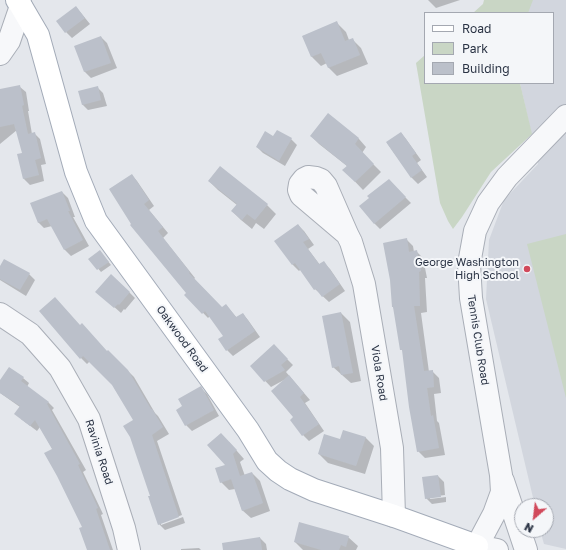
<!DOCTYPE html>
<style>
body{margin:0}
#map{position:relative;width:566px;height:550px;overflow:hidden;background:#e4e7ec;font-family:"Golos Text",sans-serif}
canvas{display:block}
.legend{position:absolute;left:424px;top:12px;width:130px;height:72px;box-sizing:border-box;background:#f4f6f9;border:1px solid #a4a8b1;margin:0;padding:5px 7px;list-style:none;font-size:12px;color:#2b3445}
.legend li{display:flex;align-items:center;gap:8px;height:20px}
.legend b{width:20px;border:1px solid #a4a8b1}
.north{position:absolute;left:514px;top:498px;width:40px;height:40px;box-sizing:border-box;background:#f4f6f9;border:1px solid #a4a8b1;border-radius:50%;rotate:208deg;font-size:11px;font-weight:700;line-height:16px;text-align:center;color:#2b3445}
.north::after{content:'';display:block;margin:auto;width:14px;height:18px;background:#d1495b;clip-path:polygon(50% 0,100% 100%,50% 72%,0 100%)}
</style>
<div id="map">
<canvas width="566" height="550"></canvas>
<ul class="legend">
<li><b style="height:5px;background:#fff"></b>Road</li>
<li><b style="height:11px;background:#c9d6c5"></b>Park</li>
<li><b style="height:11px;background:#bbc0ca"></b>Building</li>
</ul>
<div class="north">N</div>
</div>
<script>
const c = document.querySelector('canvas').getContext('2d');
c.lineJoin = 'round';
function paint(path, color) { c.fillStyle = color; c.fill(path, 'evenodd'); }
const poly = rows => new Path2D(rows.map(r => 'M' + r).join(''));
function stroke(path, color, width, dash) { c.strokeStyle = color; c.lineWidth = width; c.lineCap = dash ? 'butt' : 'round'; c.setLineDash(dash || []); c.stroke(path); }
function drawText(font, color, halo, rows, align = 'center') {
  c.font = font + ' "Golos Text",sans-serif'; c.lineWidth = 4; c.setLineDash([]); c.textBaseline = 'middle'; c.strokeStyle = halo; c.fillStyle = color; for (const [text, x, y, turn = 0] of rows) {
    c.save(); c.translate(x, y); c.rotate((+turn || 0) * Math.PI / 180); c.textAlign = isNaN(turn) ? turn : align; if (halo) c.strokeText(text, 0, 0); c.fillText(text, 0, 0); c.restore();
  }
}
const built = poly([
 [523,0,566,0,566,549,544,544,540,530,546,530,546,506,535,506,486,299,489,240,504,200,538,164,520,83,553,83,553,13,518,13]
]);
const green = poly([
 [484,0,533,0,528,13,473,13,483,4],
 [425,55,425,83,520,83,532,134,491,172,462,217,453,229,448,221,440,203,416,63],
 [566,234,566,398,527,244]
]);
const shadow = poly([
 [428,0,460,0,436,8],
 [76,7,81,13,90,24,72,38,66,32],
 [337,23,346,32,349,40,352,39,361,48,368,64,337,76,328,67,327,63,321,66,312,57,303,36],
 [101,37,107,43,117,68,91,78,85,72,76,46],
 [20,87,26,92,29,111,28,111,32,134,34,133,40,139,46,164,41,165,44,181,30,185,24,179,23,154,17,130,0,144,0,90],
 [97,87,103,93,107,106,88,110,82,104],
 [328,115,359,139,366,147,362,153,381,172,363,190,344,170,347,166,319,144,311,136],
 [401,133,406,139,421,160,417,163,427,177,418,184,412,178,387,143],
 [274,137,291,139,297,145,285,166,263,153,257,147],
 [132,175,137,181,154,206,149,210,168,233,163,238,195,278,194,279,222,308,226,305,237,318,243,314,248,320,260,337,233,356,227,350,219,340,224,336,210,316,208,318,186,295,188,293,132,225],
 [209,181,267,205,276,214,264,229,256,223,252,229,241,220,232,211,237,205,218,190],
 [389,181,411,203,380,229,374,223],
 [62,192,68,198,75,217,73,217,89,246,71,256,65,250,52,226,44,228,38,222],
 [298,225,304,231,314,245,308,249,320,265,324,263,330,269,345,291,329,302,315,289,301,269,299,271,293,265,276,241],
 [407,240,413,246,414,252,417,252,423,258,427,278,425,278,427,312,421,313,429,372,432,371,439,378,441,393,434,394,437,421,439,423,445,455,425,458,418,451,404,352,401,349,394,309,393,307],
 [102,254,111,265,101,272,90,259],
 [0,268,29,274,35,280,26,296,0,280],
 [129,292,135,298,125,310,124,309,121,313,103,297],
 [341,313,350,322,361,381,351,383,333,367],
 [80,326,107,352,108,351,134,377,155,413,158,416,169,434,157,441,182,515,161,523,161,525,183,517,185,523,165,530,159,524,134,420,112,384,90,361,87,364,81,358],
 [279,351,293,365,286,372,310,400,305,403,324,431,309,441,303,435,295,418,284,380,271,387,251,366],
 [23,378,29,383,27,387,48,402,54,408,52,410,86,470,83,472,103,514,101,515,113,550,88,550,84,527,53,450,40,427,37,431,21,419,20,407,0,393,0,381],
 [201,388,207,394,219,416,192,431,186,425,184,407],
 [365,437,374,446,365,474,328,463,319,454,341,440],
 [229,442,244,459,240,462,245,476,252,473,260,481,270,511,251,518,242,510,235,489,229,490,221,482,227,465],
 [438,476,444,482,445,495,430,497,430,499,446,497,446,502,432,504,426,498],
 [348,537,358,546,356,550,303,550,295,542],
 [260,538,266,544,267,550,245,550],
 [199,548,201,550,181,550,181,549]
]);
const building = poly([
 [76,6,85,18,65,33,56,21],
 [337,21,345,41,353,38,360,55,328,68,321,53,311,57,302,36],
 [101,36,111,63,84,72,74,46],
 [20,85,24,105,22,106,28,134,35,132,41,158,35,160,39,175,23,179,17,154,22,153,14,124,0,127,0,89],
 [98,86,101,100,82,105,78,91],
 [328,113,359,138,355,144,374,164,355,182,342,170,347,166,310,136],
 [277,130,292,138,279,161,256,147,265,131,273,136],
 [401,132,416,153,412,156,422,170,411,178,386,142],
 [220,166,268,204,255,220,247,214,242,220,231,211,237,204,208,181],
 [132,174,149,200,144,204,163,227,158,231,190,272,189,273,222,307,226,304,236,317,243,313,255,331,226,351,218,339,223,336,205,311,202,314,184,295,186,293,130,225,131,224,109,189],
 [389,179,406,197,374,224,359,206,369,198,367,196],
 [62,191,70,211,68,211,83,240,64,250,47,219,38,223,30,203],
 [298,224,309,239,303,242,319,264,324,261,340,284,322,297,316,289,314,290,295,263,292,265,274,241],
 [407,238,409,252,417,250,421,271,419,272,420,306,414,306,424,371,433,370,434,387,427,388,431,416,433,415,439,448,417,452,409,407,402,350,400,350,393,307,392,307,390,280,383,243],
 [100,250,109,262,97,270,88,259],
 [4,259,30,273,20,290,0,279,0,266],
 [111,274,130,292,119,305,118,304,114,308,95,292],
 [55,297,80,325,82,323,107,351,108,350,128,370,151,409,152,409,163,427,152,435,179,517,158,525,148,496,150,496,130,437,123,426,133,420,112,385,83,356,80,359,39,311],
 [341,312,353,373,341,375,339,366,332,368,322,316],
 [274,344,288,359,281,365,285,370,264,382,250,366],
 [9,367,24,377,21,381,49,402,47,404,80,464,78,465,98,508,96,509,110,550,87,550,79,528,82,527,57,476,44,453,52,449,35,420,30,426,14,414,20,406,0,393,0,380],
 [289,375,304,393,300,397,319,424,302,436,290,420,293,417,271,391],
 [201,386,214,410,185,426,176,410,182,406,178,399],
 [343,430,366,437,356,466,318,454,324,434,340,439],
 [221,433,237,450,233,454,240,476,252,472,263,503,242,511,231,479,234,478,220,483,215,468,225,465,207,445],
 [438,475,441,497,425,499,422,477],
 [299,522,349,536,346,547,341,545,339,550,321,550,294,542],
 [260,537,262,550,223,550,222,543]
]);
const minor = poly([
 [0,54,9,41,21,6],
 [347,234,301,195,299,190,300,184,304,179,308,177,316,178,321,180,326,186,347,234,351,242,364,284,392,448,394,516],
 [0,314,30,334,60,368,89,419,124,528,129,550],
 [503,481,526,550],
 [497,550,477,546,494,514,502,492,501,475,471,298,469,264,475,231,488,203,507,177,566,116]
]);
const major = poly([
 [17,0,21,6,38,35,76,172,96,221,248,430,267,461,278,471,290,479,314,490,394,516,477,546,475,550]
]);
const markers = [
 [527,269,4,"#d1495b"]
];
const poiNames = [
 ["George Washington",519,263],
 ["High School",519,276]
];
const streetNames = [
 ["Oakwood Road",182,339,54],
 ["Tennis Club Road",478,340,81],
 ["Viola Road",379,373,81],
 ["Ravinia Road",99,452,72]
];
paint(built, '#d2d6de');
paint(green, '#c9d6c5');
paint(shadow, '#0003');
paint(building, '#bbc0ca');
stroke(minor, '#a9aeb7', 24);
stroke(major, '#a3abb8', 24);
stroke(minor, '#f7f8fa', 22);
stroke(major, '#fff', 22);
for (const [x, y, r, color] of markers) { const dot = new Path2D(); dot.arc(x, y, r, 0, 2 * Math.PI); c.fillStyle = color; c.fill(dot); stroke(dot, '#f4f6f9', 1.5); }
drawText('11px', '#2b3445', '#f4f6f9', poiNames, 'right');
drawText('11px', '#2b3445', '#f4f6f9', streetNames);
</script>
